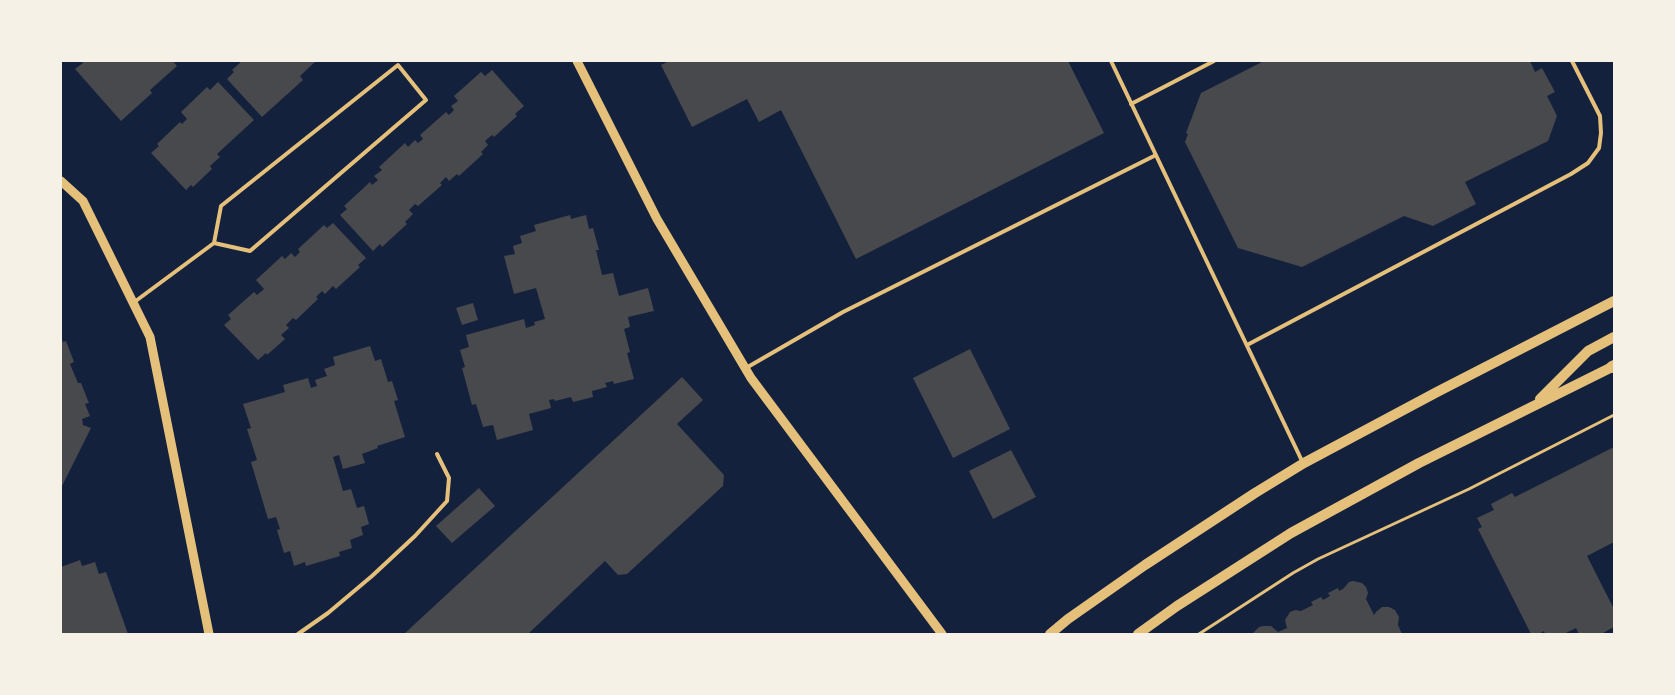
<!DOCTYPE html>
<style>
body{margin:0}
#map{position:relative;width:1675px;height:695px;overflow:hidden;background:#14213d;font-family:Arial,sans-serif}
canvas{display:block}
.frame{position:absolute;inset:0;border:62px solid #f6f1e7;pointer-events:none}
</style>
<div id="map">
<canvas width="1675" height="695"></canvas>
<div class="frame"></div>
</div>
<script>
const c = document.querySelector('canvas').getContext('2d');
c.lineJoin = 'round';
function paint(path, color) { c.fillStyle = color; c.fill(path, 'evenodd'); }
const poly = rows => new Path2D(rows.map(r => 'M' + r).join(''));
function stroke(path, color, width, dash) { c.strokeStyle = color; c.lineWidth = width; c.lineCap = dash ? 'butt' : 'round'; c.setLineDash(dash || []); c.stroke(path); }
const building = poly([
 [81,61,173,61,177,66,150,90,152,93,121,121,75,69,83,63],
 [242,61,316,61,300,76,303,80,262,117,227,79,234,72,232,70],
 [669,61,1068,61,1104,133,856,259,781,110,759,122,747,99,692,127,661,65],
 [1264,61,1530,61,1535,72,1542,68,1555,92,1547,96,1557,116,1548,141,1465,182,1476,204,1433,226,1404,216,1302,267,1238,248,1185,142,1188,134,1186,133,1201,93],
 [492,70,524,106,515,114,517,116,494,137,492,135,485,141,488,145,481,152,483,154,459,176,457,174,449,181,446,177,440,183,442,185,418,206,415,204,409,210,413,214,405,222,407,224,382,247,380,244,373,251,340,215,347,209,344,206,370,182,372,185,378,180,374,176,382,170,379,167,405,143,408,147,415,140,418,143,423,139,420,135,446,112,449,115,454,110,451,106,458,101,454,96,481,72,485,76],
 [218,82,254,120,217,154,220,157,210,166,212,169,193,187,191,185,186,190,151,153,159,146,157,144,180,122,182,124,187,119,181,112,207,87,210,90],
 [570,215,571,219,586,215,589,229,593,228,599,250,596,250,602,275,613,273,619,296,648,288,654,311,628,317,630,327,624,329,630,352,627,353,634,379,614,384,613,381,605,383,607,387,592,391,593,397,573,402,571,397,555,401,554,399,549,400,551,408,529,414,533,430,497,440,493,425,483,427,476,404,472,405,462,368,465,367,460,350,469,347,466,335,524,319,526,328,535,325,534,322,545,319,536,288,514,294,504,256,515,254,513,246,522,243,520,236,536,231,534,225],
 [333,223,366,258,358,265,360,267,336,289,333,286,325,294,322,291,316,297,318,299,296,320,293,318,286,325,289,328,281,335,285,339,267,355,266,353,258,360,224,325,231,319,228,315,254,292,257,295,264,289,256,280,282,256,285,259,291,253,295,257,300,252,298,249,324,225,327,228],
 [473,303,478,320,462,325,456,308],
 [61,337,63,342,66,341,74,362,70,364,78,383,81,383,89,403,85,404,90,416,82,419,83,425,91,428,61,488],
 [370,346,375,361,381,359,388,382,392,381,398,400,394,401,405,437,377,446,378,448,362,454,365,463,343,469,339,455,333,457,343,491,351,489,357,508,364,506,369,524,361,527,363,535,350,540,352,548,339,552,340,556,306,566,305,562,294,566,290,551,284,553,277,530,280,529,276,517,268,519,251,462,257,460,247,429,251,428,243,404,285,392,283,385,308,378,311,388,317,386,315,380,327,376,324,369,335,365,333,357],
 [970,349,1010,429,953,458,913,378],
 [682,377,703,400,677,424,724,475,723,486,627,574,618,575,605,561,528,634,404,634],
 [1614,447,1614,542,1587,556,1614,609,1614,627,1601,634,1579,634,1576,628,1564,634,1545,634,1544,631,1539,634,1531,634,1478,529,1482,527,1477,518,1494,510,1491,504,1512,493,1515,497],
 [1011,450,1036,497,993,519,969,471],
 [479,488,495,506,452,543,436,526],
 [80,560,82,566,95,562,99,574,106,572,128,634,61,634,61,567],
 [1353,581,1362,583,1366,587,1368,593,1366,599,1374,615,1376,612,1382,607,1389,607,1395,610,1399,617,1398,625,1402,634,1252,634,1259,627,1263,626,1271,626,1278,632,1287,628,1285,620,1290,612,1295,610,1301,611,1313,605,1311,602,1321,597,1323,600,1330,596,1328,593,1338,588,1339,591,1343,589,1349,582]
]);
const path = poly([
 [1199,634,1293,573,1318,559,1469,489,1614,415]
]);
const service = poly([
 [1111,61,1303,463],
 [1131,104,1214,61],
 [133,303,214,243,221,206,398,65,426,100,250,251,214,243],
 [1247,345,1571,174,1588,163,1599,148,1601,133,1600,116,1572,61],
 [746,368,843,312,1156,155],
 [298,634,328,613,372,576,415,536,447,501,449,478,437,454]
]);
const tertiary = poly([
 [577,61,657,219,751,378,942,634],
 [61,181,83,201,150,337,209,634]
]);
const secondary = poly([
 [1540,399,1588,351,1614,337],
 [1050,634,1068,619,1145,565,1255,493,1304,463,1437,392,1614,301],
 [1138,634,1177,606,1291,533,1419,463,1614,366]
]);
const primary = poly([
 [1612,367,1614,366]
]);
paint(building, '#48494c');
stroke(path, '#e5c07b', 3);
stroke(service, '#e5c07b', 4);
stroke(tertiary, '#e5c07b', 9);
stroke(secondary, '#e5c07b', 10);
stroke(primary, '#e5c07b', 12);
</script>
